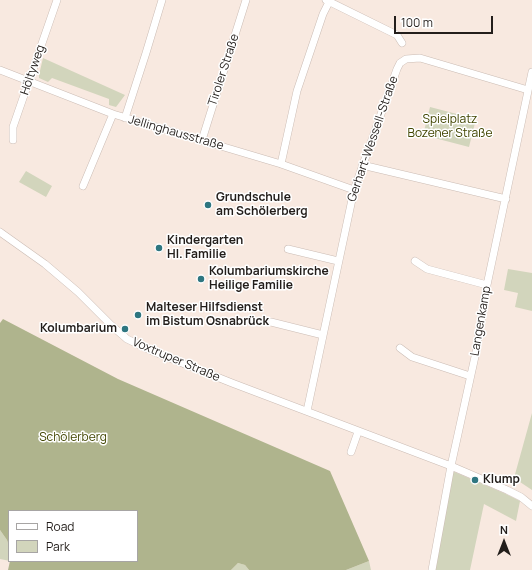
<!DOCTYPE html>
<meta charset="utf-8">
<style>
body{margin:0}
#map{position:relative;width:532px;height:570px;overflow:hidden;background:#f8e9e0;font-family:Manrope,sans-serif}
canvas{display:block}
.legend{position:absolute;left:8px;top:510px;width:130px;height:52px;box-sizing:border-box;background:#fff;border:1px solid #a7a5a4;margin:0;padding:5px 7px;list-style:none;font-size:12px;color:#231e1b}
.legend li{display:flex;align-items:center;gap:8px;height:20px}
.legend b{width:20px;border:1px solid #a7a5a4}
.north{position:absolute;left:484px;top:522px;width:40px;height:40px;-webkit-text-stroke:3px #fff;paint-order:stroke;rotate:0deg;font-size:11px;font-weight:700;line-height:16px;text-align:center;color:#231e1b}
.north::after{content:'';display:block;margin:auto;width:14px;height:18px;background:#231e1b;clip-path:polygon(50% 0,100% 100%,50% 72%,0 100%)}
.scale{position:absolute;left:394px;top:16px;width:99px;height:18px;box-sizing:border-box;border:2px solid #231e1b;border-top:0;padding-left:5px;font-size:12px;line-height:14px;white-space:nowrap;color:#231e1b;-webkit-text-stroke:3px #fff;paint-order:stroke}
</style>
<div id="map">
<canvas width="532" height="570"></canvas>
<ul class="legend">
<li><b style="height:5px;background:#fff"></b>Road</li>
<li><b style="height:11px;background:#d2d5bc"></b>Park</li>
</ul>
<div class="north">N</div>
<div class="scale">100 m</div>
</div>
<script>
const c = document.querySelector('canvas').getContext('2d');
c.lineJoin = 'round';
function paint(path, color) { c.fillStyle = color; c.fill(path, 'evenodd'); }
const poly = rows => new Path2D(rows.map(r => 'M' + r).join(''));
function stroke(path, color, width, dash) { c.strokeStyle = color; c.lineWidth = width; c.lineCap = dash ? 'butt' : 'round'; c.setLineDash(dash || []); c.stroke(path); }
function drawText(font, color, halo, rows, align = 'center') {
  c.font = font + ' Manrope,sans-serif'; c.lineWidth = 3; c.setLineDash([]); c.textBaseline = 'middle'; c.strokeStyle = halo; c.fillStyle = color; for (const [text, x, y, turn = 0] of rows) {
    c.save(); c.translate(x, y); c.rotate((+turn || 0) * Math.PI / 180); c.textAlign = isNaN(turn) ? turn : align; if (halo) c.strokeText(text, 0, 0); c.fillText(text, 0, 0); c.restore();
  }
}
const green = poly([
 [43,58,125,95,116,107,109,105,109,99,52,78,48,82,39,78,39,75],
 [430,107,476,119,469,147,423,135],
 [26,171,52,186,46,197,19,182],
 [508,269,532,273,532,311,515,307,518,293,504,290],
 [532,413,532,490,514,478],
 [450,470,506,494,520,501,516,521,484,504,470,570,432,570],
 [0,530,7,540,9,546,9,561,10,561,0,559],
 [369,561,371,570,346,570],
 [238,563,245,565,249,570,231,570]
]);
const forest = poly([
 [3,319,118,379,330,471,369,561,346,570,249,570,245,565,238,563,231,570,8,570,10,561,137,561,137,511,9,511,9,546,7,540,0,530,0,323]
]);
const street = poly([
 [326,0,397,35,402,43],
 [0,70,113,114,281,164,354,190],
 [125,118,146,53,162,0],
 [13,140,13,127,57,0],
 [202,140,246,0],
 [281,164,297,91,323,14,329,2],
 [362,165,506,199],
 [83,186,113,114],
 [0,232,45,264,78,292,111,325,127,339,152,351,232,383,451,466,507,490,521,497,532,506],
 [288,249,338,261],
 [415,261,427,269,487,285],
 [271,322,323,335],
 [400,348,412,357,470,376],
 [307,411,354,190,397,69,400,63,406,59,420,58,528,90],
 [351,452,358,432],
 [432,570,451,466,476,352,487,285,532,72]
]);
const markers = [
 [208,205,4,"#2e7680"],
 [159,248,4,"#2e7680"],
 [201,279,4,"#2e7680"],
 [138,315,4,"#2e7680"],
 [125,329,4,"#2e7680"],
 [475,480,4,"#2e7680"]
];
const streetNames = [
 ["Höltyweg",33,70,-71],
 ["Tiroler Straße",224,70,-72],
 ["Jellinghausstraße",176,133,16],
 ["Gerhart-Wessell-Straße",373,139,-71],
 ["Langenkamp",481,321,-80],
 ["Voxtruper Straße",176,360,23]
];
const parkNames = [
 ["Spielplatz",450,120],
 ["Bozener Straße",450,134],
 ["Schölerberg",73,438]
];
const poiNames = [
 ["Grundschule",216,198],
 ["am Schölerberg",216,212],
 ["Kindergarten",167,241],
 ["Hl. Familie",167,255],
 ["Kolumbariumskirche",209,272],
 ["Heilige Familie",209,286],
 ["Malteser Hilfsdienst",146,308],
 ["im Bistum Osnabrück",146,322],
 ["Kolumbarium",117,329,"right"],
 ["Klump",483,480]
];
paint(green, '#d2d5bc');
paint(forest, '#afb48d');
stroke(street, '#cbbcb4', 8);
stroke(street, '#fff', 7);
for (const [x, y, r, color] of markers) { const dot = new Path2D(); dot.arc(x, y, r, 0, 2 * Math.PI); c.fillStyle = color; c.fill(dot); stroke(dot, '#fff', 1.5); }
drawText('12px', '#231e1b', '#fff', streetNames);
drawText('12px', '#424602', '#fff', parkNames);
drawText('bold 12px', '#231e1b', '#fff', poiNames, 'left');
</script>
